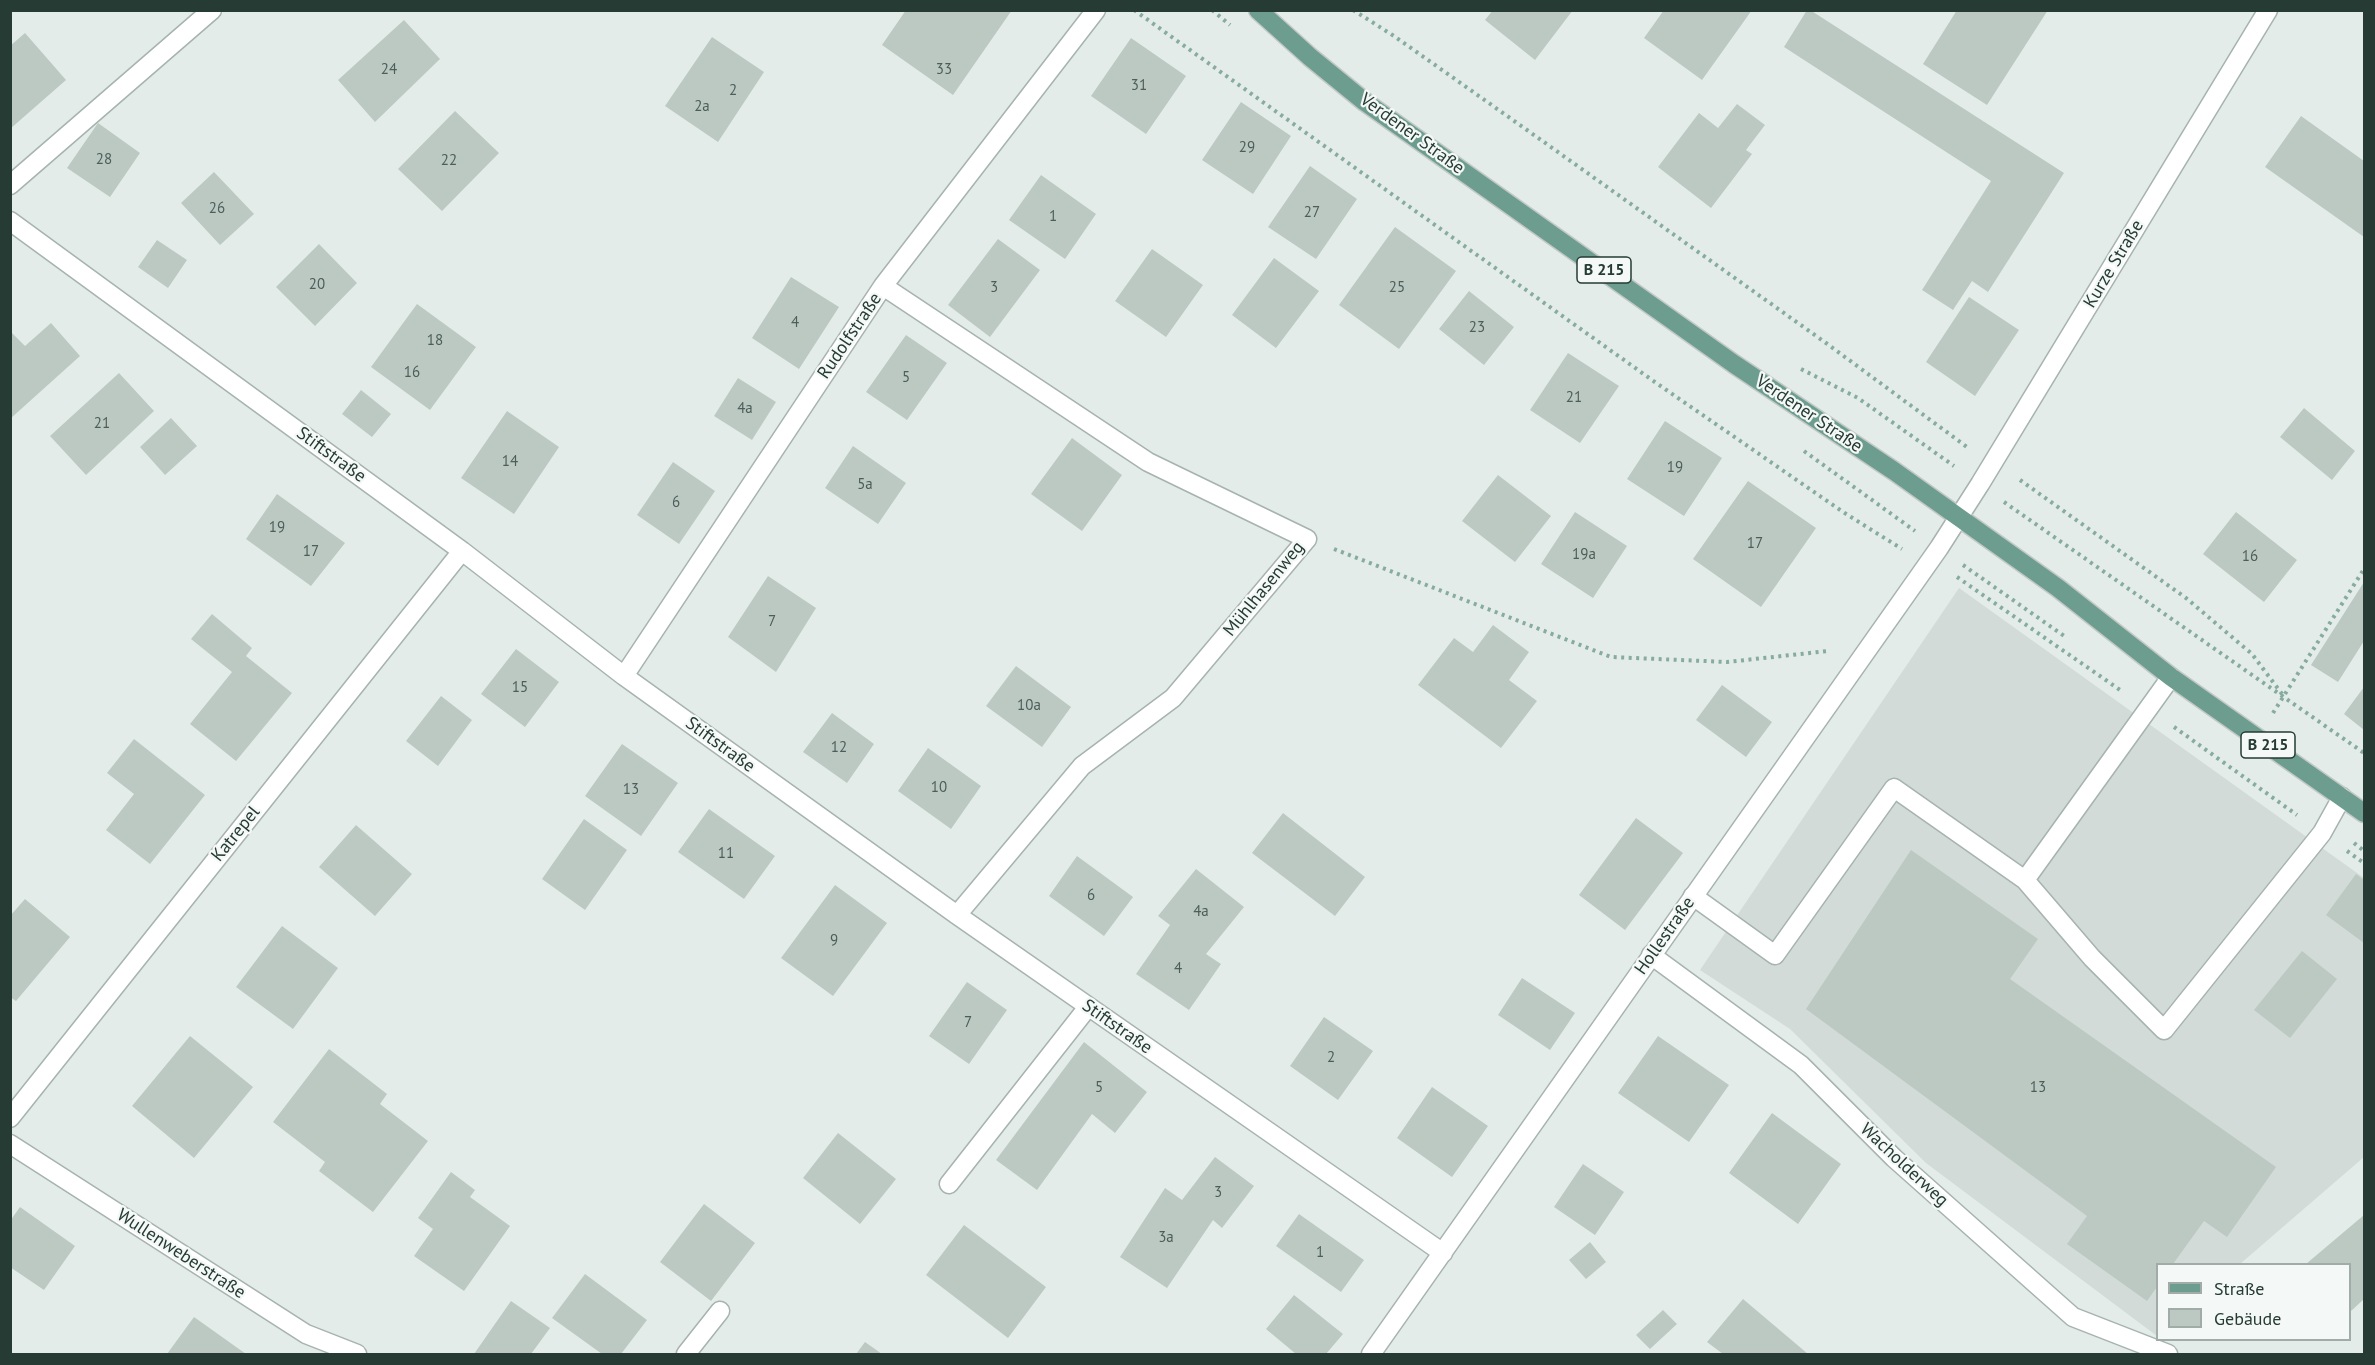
<!DOCTYPE html>
<meta charset="utf-8">
<style>
body{margin:0}
#map{position:relative;width:2375px;height:1365px;overflow:hidden;background:#e3ece8;font-family:"PT Sans",sans-serif}
canvas{display:block}
.frame{position:absolute;inset:0;border:12px solid #253b34;pointer-events:none}
.legend{position:absolute;left:2156px;top:1263px;width:195px;height:78px;box-sizing:border-box;background:#f4f8f6;border:2px solid #a1aca8;margin:0;padding:8px 10px;list-style:none;font-size:18px;color:#253b34}
.legend li{display:flex;align-items:center;gap:12px;height:30px}
.legend b{width:30px;border:2px solid #a1aca8}
</style>
<div id="map">
<canvas width="2375" height="1365"></canvas>
<div class="frame"></div>
<ul class="legend">
<li><b style="height:8px;background:#6c9d8f"></b>Straße</li>
<li><b style="height:16px;background:#bcc9c3"></b>Gebäude</li>
</ul>
</div>
<script>
const c = document.querySelector('canvas').getContext('2d');
c.lineJoin = 'round';
function paint(path, color) { c.fillStyle = color; c.fill(path, 'evenodd'); }
const poly = rows => new Path2D(rows.map(r => 'M' + r).join(''));
function stroke(path, color, width, dash) { c.strokeStyle = color; c.lineWidth = width; c.lineCap = dash ? 'butt' : 'round'; c.setLineDash(dash || []); c.stroke(path); }
function drawText(font, color, halo, rows, align = 'center') {
  c.font = font + ' "PT Sans",sans-serif'; c.lineWidth = 4.5; c.setLineDash([]); c.textBaseline = 'middle'; c.strokeStyle = halo; c.fillStyle = color; for (const [text, x, y, turn = 0] of rows) {
    c.save(); c.translate(x, y); c.rotate((+turn || 0) * Math.PI / 180); c.textAlign = isNaN(turn) ? turn : align; if (halo) c.strokeText(text, 0, 0); c.fillText(text, 0, 0); c.restore();
  }
}
const built = poly([
 [1959,588,2364,878,2364,1157,2240,1264,2158,1264,2157,1336,1926,1163,1790,1029,1700,970]
]);
const building = poly([
 [906,10,1012,10,953,95,882,45],
 [1493,10,1573,10,1535,60,1485,20],
 [1664,10,1752,10,1702,80,1644,38],
 [1807,10,1810,10,2064,173,1988,292,1972,281,1953,310,1922,290,1991,181,1784,47],
 [1957,10,2048,10,1987,105,1923,64],
 [404,20,440,59,375,122,338,80],
 [25,33,66,80,10,129,10,46],
 [712,37,764,72,718,142,665,106],
 [1131,38,1186,76,1146,134,1091,96],
 [1241,102,1291,136,1253,194,1202,160],
 [1737,104,1765,125,1746,150,1752,154,1711,208,1658,167,1699,113,1718,128],
 [455,111,499,153,442,211,398,169],
 [2301,116,2364,161,2364,237,2265,167],
 [98,123,140,153,110,197,67,168],
 [1310,166,1357,199,1316,259,1268,227],
 [214,172,254,214,220,245,181,203],
 [1041,175,1096,214,1065,259,1009,220],
 [1395,227,1456,271,1399,349,1339,305],
 [998,239,1040,270,990,337,948,305],
 [157,240,187,260,168,288,138,267],
 [319,244,357,283,315,326,276,287],
 [1152,249,1203,285,1166,337,1115,301],
 [1274,258,1319,291,1276,348,1232,315],
 [791,277,839,307,799,369,752,338],
 [1469,291,1514,327,1484,365,1439,329],
 [1969,297,2019,330,1975,396,1926,362],
 [417,304,476,347,430,410,371,367],
 [51,323,80,356,10,419,10,331,25,346],
 [906,335,947,363,907,420,866,392],
 [1568,353,1619,386,1580,443,1530,410],
 [119,373,154,411,86,475,50,436],
 [738,378,776,402,752,440,714,416],
 [361,390,391,414,372,437,342,414],
 [2304,408,2355,451,2332,480,2280,437],
 [507,411,559,447,514,514,461,478],
 [171,418,197,446,165,475,140,447],
 [1665,421,1722,458,1684,516,1627,479],
 [1072,438,1122,475,1082,531,1031,494],
 [853,446,906,483,878,524,825,488],
 [673,462,715,491,679,544,637,515],
 [1498,475,1551,516,1515,562,1462,521],
 [1748,481,1816,528,1761,607,1693,559],
 [277,494,345,543,311,586,246,539],
 [1575,512,1627,546,1593,598,1541,564],
 [2236,512,2297,560,2264,602,2203,554],
 [768,576,816,608,776,672,728,637],
 [2364,582,2364,641,2338,682,2311,665],
 [212,614,252,648,246,656,292,693,236,761,190,724,232,672,191,639],
 [1493,625,1529,652,1509,680,1537,701,1501,748,1418,685,1454,638,1473,652],
 [516,649,559,682,525,727,481,694],
 [1016,666,1071,707,1042,747,986,706],
 [1722,685,1772,722,1746,757,1696,720],
 [2364,687,2364,730,2344,714],
 [441,696,472,720,438,766,406,741],
 [832,713,874,744,847,783,803,752],
 [134,739,205,795,150,864,106,830,134,794,107,773],
 [622,744,678,783,641,836,585,796],
 [928,748,981,786,951,829,898,791],
 [709,809,775,856,744,899,678,852],
 [1283,813,1365,877,1335,916,1252,853],
 [1636,818,1683,853,1625,930,1579,895],
 [584,819,627,850,585,910,542,879],
 [356,825,412,874,375,916,319,867],
 [1911,850,2038,939,2010,979,2276,1167,2227,1237,2204,1221,2173,1264,2157,1264,2157,1287,2147,1301,2067,1244,2087,1216,1806,1009],
 [1077,856,1133,897,1104,936,1049,896],
 [1196,869,1244,907,1206,954,1221,964,1189,1010,1136,974,1170,925,1158,916],
 [2356,874,2364,880,2364,943,2326,915],
 [835,885,887,923,833,996,781,958],
 [25,899,70,937,16,1001,10,997,10,916],
 [282,926,338,968,293,1029,236,987],
 [2302,951,2337,979,2290,1038,2254,1010],
 [1522,978,1575,1013,1550,1050,1498,1015],
 [967,982,1007,1010,969,1064,929,1036],
 [1324,1017,1373,1051,1338,1100,1290,1066],
 [190,1036,253,1087,194,1158,132,1106],
 [1658,1036,1729,1085,1689,1142,1618,1093],
 [1084,1042,1147,1092,1115,1133,1092,1114,1037,1190,996,1160],
 [329,1049,387,1094,380,1104,428,1141,373,1212,319,1171,325,1162,273,1122],
 [1432,1087,1488,1126,1452,1177,1397,1138],
 [1772,1113,1841,1164,1798,1224,1729,1173],
 [838,1133,896,1179,860,1224,803,1178],
 [1215,1157,1254,1186,1222,1228,1213,1220,1167,1288,1120,1257,1165,1188,1182,1200],
 [1583,1164,1624,1192,1595,1235,1554,1207],
 [451,1172,475,1190,470,1197,510,1226,464,1291,414,1256,433,1229,418,1218],
 [704,1204,755,1243,711,1301,660,1262],
 [20,1207,75,1246,44,1290,10,1267,10,1221],
 [1299,1214,1364,1260,1341,1292,1276,1246],
 [2364,1215,2364,1299,2350,1312,2350,1264,2306,1264],
 [964,1225,1046,1287,1008,1338,926,1275],
 [1590,1242,1606,1262,1586,1279,1569,1260],
 [585,1274,647,1320,621,1354,602,1354,552,1318],
 [1294,1295,1343,1334,1326,1354,1296,1354,1266,1329],
 [1743,1299,1808,1354,1723,1354,1707,1342],
 [511,1301,550,1328,531,1354,474,1354],
 [1663,1310,1677,1324,1650,1349,1636,1335],
 [194,1317,246,1354,167,1354],
 [865,1342,882,1354,856,1354]
]);
const path = poly([
 [1134,10,1652,380,1843,512,1902,549],
 [1212,10,1230,25],
 [1353,10,1394,36,1527,130,1826,343,1967,447],
 [1801,369,1858,398,1954,466],
 [1804,451,1915,531],
 [2020,480,2186,598,2252,654,2282,694],
 [2004,502,2364,753],
 [1334,549,1611,657,1727,662,1828,651],
 [1963,565,2067,638],
 [1957,577,2123,692],
 [2273,713,2364,569],
 [2174,727,2297,815],
 [2354,843,2364,851],
 [2347,851,2364,863]
]);
const service = poly([
 [10,185,212,10],
 [2025,880,2171,677],
 [1693,896,1775,955,1894,788,2025,880,2092,958,2164,1030,2322,833,2342,797],
 [949,1184,1088,1007],
 [686,1354,720,1311]
]);
const minor = poly([
 [10,221,462,551,624,676,957,915,1443,1253],
 [883,286,1148,462,1307,539,1173,698,1082,766,957,915],
 [624,676,883,286,1096,10],
 [1651,955,1801,1065,1894,1158,2073,1317,2168,1354],
 [10,1118,462,551],
 [10,1144,306,1334,357,1354],
 [1371,1354,1939,548,1980,484,2268,10]
]);
const primary = poly([
 [1258,10,1310,57,1365,102,1734,364,1894,471,2058,588,2171,677,2364,813]
]);
const numberNames = [
 ["24",389,70],
 ["33",944,70],
 ["31",1139,86],
 ["2",733,91],
 ["2a",702,107],
 ["29",1247,148],
 ["28",104,160],
 ["22",449,161],
 ["26",217,209],
 ["27",1312,213],
 ["1",1053,217],
 ["20",317,285],
 ["3",994,288],
 ["25",1397,288],
 ["4",795,323],
 ["23",1477,328],
 ["18",435,341],
 ["16",412,373],
 ["5",906,378],
 ["21",1574,398],
 ["4a",745,409],
 ["21",102,424],
 ["14",510,462],
 ["19",1675,468],
 ["5a",865,485],
 ["6",676,503],
 ["19",277,528],
 ["17",1755,544],
 ["17",311,552],
 ["19a",1584,555],
 ["16",2250,557],
 ["7",772,622],
 ["15",520,688],
 ["10a",1029,706],
 ["12",839,748],
 ["10",939,788],
 ["13",631,790],
 ["11",726,854],
 ["6",1091,896],
 ["4a",1201,912],
 ["9",834,941],
 ["4",1178,969],
 ["7",968,1023],
 ["2",1331,1058],
 ["5",1099,1088],
 ["13",2038,1088],
 ["3",1218,1193],
 ["3a",1166,1238],
 ["1",1320,1253]
];
const shields = [
 [1604,270,54],
 [2268,745,54]
];
const shieldNames = [
 ["B 215",1604,270],
 ["B 215",2268,745]
];
const streetNames = [
 ["Verdener Straße",1412,134,36],
 ["Kurze Straße",2114,264,-59],
 ["Rudolfstraße",850,336,-56],
 ["Verdener Straße",1809,414,34],
 ["Stiftstraße",331,455,36],
 ["Mühlhasenweg",1264,589,-51],
 ["Stiftstraße",720,745,36],
 ["Katrepel",236,834,-51],
 ["Hollestraße",1665,936,-55],
 ["Stiftstraße",1117,1027,35],
 ["Wacholderweg",1904,1165,43],
 ["Wullenweberstraße",181,1254,33]
];
paint(built, '#d2dbd7');
paint(building, '#bcc9c3');
stroke(service, '#a6b3ae', 21);
stroke(minor, '#a6b3ae', 21);
stroke(primary, '#c2c8c6', 21);
stroke(path, '#87ac9f', 4, [3, 4.5]);
stroke(service, '#fff', 18);
stroke(minor, '#fff', 18);
stroke(primary, '#6c9d8f', 18);
drawText('15px', '#4b5e58', null, numberNames);
for (const [x, y, w] of shields) { const box = new Path2D(); box.roundRect(x - w / 2, y - 13, w, 26, 4.5); c.fillStyle = '#f4f8f6'; c.fill(box); stroke(box, '#253b34', 1.5); }
drawText('bold 16px', '#253b34', null, shieldNames);
drawText('18px', '#253b34', '#f4f8f6', streetNames);
</script>
